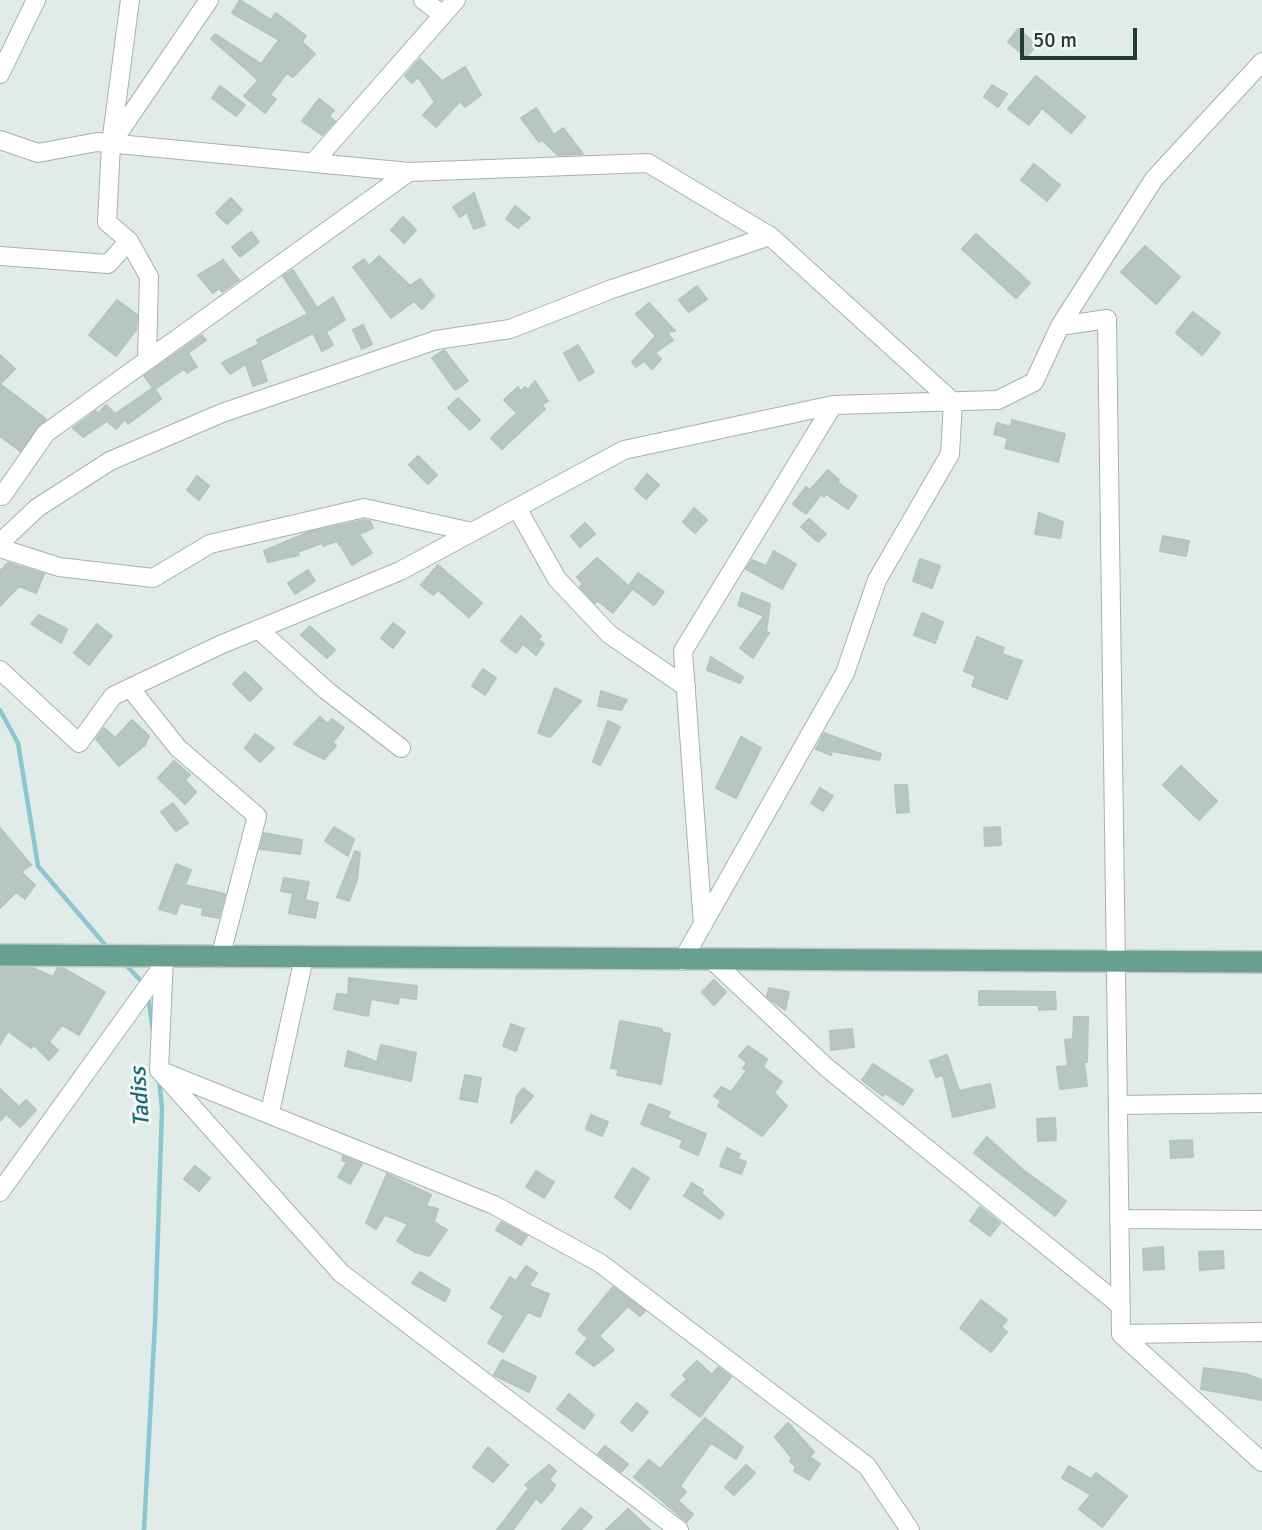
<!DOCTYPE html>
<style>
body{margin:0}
#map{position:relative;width:1262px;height:1530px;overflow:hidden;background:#e1ebe7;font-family:Signika,sans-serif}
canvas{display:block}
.scale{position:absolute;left:1020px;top:28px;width:117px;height:32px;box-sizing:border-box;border:4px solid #223c34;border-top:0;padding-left:9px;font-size:21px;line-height:24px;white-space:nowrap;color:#223c34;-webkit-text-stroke:5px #f2f8f5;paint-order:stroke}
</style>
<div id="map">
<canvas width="1262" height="1530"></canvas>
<div class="scale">50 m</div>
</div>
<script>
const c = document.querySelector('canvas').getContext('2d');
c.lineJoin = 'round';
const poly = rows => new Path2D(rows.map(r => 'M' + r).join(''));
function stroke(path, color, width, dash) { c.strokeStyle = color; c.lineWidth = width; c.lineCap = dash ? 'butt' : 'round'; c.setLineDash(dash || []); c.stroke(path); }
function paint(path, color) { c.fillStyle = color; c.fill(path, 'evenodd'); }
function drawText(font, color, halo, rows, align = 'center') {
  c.font = font + ' Signika,sans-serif'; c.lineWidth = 6; c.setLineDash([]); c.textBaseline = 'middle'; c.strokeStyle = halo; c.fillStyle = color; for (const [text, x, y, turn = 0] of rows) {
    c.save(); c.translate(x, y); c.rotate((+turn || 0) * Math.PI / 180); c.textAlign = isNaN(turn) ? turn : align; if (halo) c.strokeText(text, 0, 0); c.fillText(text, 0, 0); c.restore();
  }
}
const stream = poly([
 [0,710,18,743,38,866,107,947],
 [124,963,144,984],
 [148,995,153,1032],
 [144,1530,155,1323,162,1109,159,1078]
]);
const building = poly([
 [240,0,271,20,276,13,306,36,302,42,315,54,293,77,287,73,270,95,276,99,265,113,244,96,258,81,254,76,211,39,215,34,261,64,279,40,232,13,240,0],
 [1018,29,1037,45,1026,57,1008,42,1018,29],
 [420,59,442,81,465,67,481,95,465,107,460,101,436,127,423,115,435,102,418,77,412,83,405,76,420,59],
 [1036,76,1085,117,1071,133,1042,108,1029,125,1008,109,1036,76],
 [992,85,1007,94,998,107,984,97,992,85],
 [220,86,245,105,236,116,212,98,220,86],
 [319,99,334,110,329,116,335,121,322,135,302,121,319,99],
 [536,108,554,135,563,128,583,154,558,155,542,140,539,142,521,118,536,108],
 [1034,164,1060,185,1047,201,1021,180,1034,164],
 [474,193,485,225,474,229,467,212,460,217,453,207,474,193],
 [231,198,242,210,227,224,216,213,231,198],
 [515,206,530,218,518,228,506,219,515,206],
 [403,217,416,230,404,243,391,230,403,217],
 [251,232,259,242,240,257,232,247,251,232],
 [976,234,1030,283,1016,298,962,249,976,234],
 [1145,246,1180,277,1156,304,1121,272,1145,246],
 [379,256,410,286,420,279,434,296,422,309,414,301,391,318,353,267,364,259,369,266,379,256],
 [223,260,239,280,222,292,219,288,213,293,198,275,223,260],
 [293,270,317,308,333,297,345,320,326,332,333,345,322,351,313,333,260,360,267,381,253,386,246,364,230,374,222,363,259,344,257,340,308,314,283,276,293,270],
 [697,286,707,299,689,312,679,300,697,286],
 [117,300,137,315,136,330,116,356,89,335,117,300],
 [649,303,675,331,667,332,673,340,655,353,661,359,652,369,644,361,636,367,632,362,656,336,636,314,649,303],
 [1193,312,1220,333,1202,355,1176,333,1193,312],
 [363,325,372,344,362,349,353,330,363,325],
 [202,335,206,340,188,353,197,367,187,373,184,369,155,389,161,399,128,424,125,419,116,429,107,421,83,437,73,428,96,411,98,414,106,405,115,414,153,388,144,376,202,335],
 [578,345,594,372,579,381,564,353,578,345],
 [444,350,468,381,455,390,432,358,444,350],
 [0,355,15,369,0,384,46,419,20,451,0,436,0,355],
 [535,381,548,401,542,405,545,409,502,449,491,438,517,413,504,400,518,387,521,391,525,387,528,390,535,381],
 [458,398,480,420,470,430,448,408,458,398],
 [1012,420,1065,434,1058,462,1005,448,1008,438,994,434,997,423,1011,427,1012,420],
 [418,456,437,475,428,484,409,465,418,456],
 [828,470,839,480,837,482,857,496,848,509,826,494,824,497,821,494,806,514,793,504,806,487,810,490,828,470],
 [647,474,659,485,646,499,635,489,647,474],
 [197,476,209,486,199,500,187,490,197,476],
 [694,508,707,520,695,533,683,522,694,508],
 [1039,513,1063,522,1060,538,1035,534,1039,513],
 [809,519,826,534,818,542,801,527,809,519],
 [364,520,370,521,373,528,359,534,372,553,352,565,342,548,347,545,340,546,337,541,323,546,322,543,297,552,299,555,268,562,264,551,309,532,364,520],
 [585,523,595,534,580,547,571,536,585,523],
 [1163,536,1189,541,1186,556,1160,551,1163,536],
 [774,551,796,564,782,589,746,569,752,560,766,566,774,551],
 [597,558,632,589,613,613,597,600,595,603,580,587,583,584,577,577,597,558],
 [920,559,940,566,932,588,913,581,920,559],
 [8,563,44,574,36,593,19,586,0,606,0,571,8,563],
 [438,565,482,603,469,617,438,590,433,595,421,585,438,565],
 [308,570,315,581,295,594,288,583,308,570],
 [638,573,664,592,654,605,629,586,638,573],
 [742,593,770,604,766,631,769,633,753,658,740,648,764,616,738,605,742,593],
 [922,613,943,622,935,643,914,635,922,613],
 [39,615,67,629,61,643,31,624,39,615],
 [521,616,541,636,538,639,544,644,536,655,523,644,516,653,501,641,521,616],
 [393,623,405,632,393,648,381,638,393,623],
 [97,624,112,636,89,665,74,653,97,624],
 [310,626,335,650,327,658,301,635,310,626],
 [977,637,1004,648,1002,654,1022,661,1007,699,972,686,976,676,964,671,977,637],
 [711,657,743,677,740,683,707,670,711,657],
 [483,669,496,678,485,695,472,686,483,669],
 [245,672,262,689,250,701,233,684,245,672],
 [555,688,581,701,550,737,538,733,555,688],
 [601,691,627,700,621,710,598,706,601,691],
 [320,717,328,724,332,719,344,728,333,742,336,746,324,759,294,744,320,717],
 [132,720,149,736,145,745,119,766,96,739,104,728,115,738,132,720],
 [608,721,620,727,600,765,593,762,608,721],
 [824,733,881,754,879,760,832,751,831,755,816,749,824,733],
 [255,734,274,748,260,762,245,748,255,734],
 [741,737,761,748,736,798,716,788,741,737],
 [174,761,190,775,185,780,196,792,185,804,158,778,174,761],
 [1181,766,1217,801,1199,820,1163,785,1181,766],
 [895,785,907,785,909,812,897,813,895,785],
 [820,788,833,796,823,811,811,803,820,788],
 [173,803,188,823,176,831,161,812,173,803],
 [334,827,354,839,348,856,325,841,334,827],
 [1000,827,1001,845,985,846,984,828,1000,827],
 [0,828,31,865,21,872,35,885,25,899,16,892,0,908,0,828],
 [264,833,302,840,300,854,260,849,264,833],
 [355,851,360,853,357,880,349,901,337,897,355,851],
 [176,864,191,870,185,885,225,894,219,918,202,915,203,908,180,903,176,914,159,909,176,864],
 [284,878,309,882,305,900,318,903,315,918,289,913,293,893,281,891,284,878],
 [0,968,33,968,53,977,58,968,63,968,105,992,79,1035,62,1025,49,1042,58,1050,49,1060,34,1045,31,1048,8,1031,0,1044,0,968],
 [349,978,417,986,416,999,399,997,398,1004,371,999,368,1016,334,1009,337,994,348,995,349,978],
 [714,980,726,992,714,1005,702,992,714,980],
 [769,988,789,992,785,1010,767,997,769,988],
 [979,991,1055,992,1056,1009,1039,1010,1039,1005,979,1005,979,991],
 [1074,1017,1088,1017,1087,1062,1084,1062,1087,1086,1060,1089,1057,1067,1068,1066,1065,1040,1073,1039,1074,1017],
 [620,1021,662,1029,662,1032,670,1034,661,1084,617,1075,619,1069,611,1068,620,1021],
 [511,1024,524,1029,516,1051,503,1046,511,1024],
 [852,1029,854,1047,831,1050,830,1031,852,1029],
 [381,1045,416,1053,411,1081,345,1066,348,1051,377,1062,381,1045],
 [748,1046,767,1059,763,1067,782,1082,774,1093,787,1106,762,1136,718,1106,721,1101,714,1096,721,1087,731,1092,747,1070,743,1068,747,1063,739,1056,748,1046],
 [947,1055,959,1091,990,1084,995,1107,953,1117,943,1075,936,1077,930,1061,947,1055],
 [873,1064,913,1090,903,1105,885,1093,883,1096,862,1080,873,1064],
 [465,1075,481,1078,477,1102,460,1099,465,1075],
 [523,1088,533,1096,511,1123,517,1096,523,1088],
 [0,1089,19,1107,26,1100,36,1110,20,1127,6,1114,0,1121,0,1089],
 [649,1104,670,1112,667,1118,706,1134,698,1155,680,1147,683,1140,641,1124,649,1104],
 [591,1115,608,1122,602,1136,586,1129,591,1115],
 [1055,1118,1056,1140,1038,1141,1037,1119,1055,1118],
 [987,1137,1023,1170,1066,1201,1055,1216,974,1153,987,1137],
 [1192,1140,1193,1157,1171,1158,1170,1141,1192,1140],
 [727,1148,740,1154,738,1159,746,1162,741,1174,720,1166,727,1148],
 [343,1156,362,1164,350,1184,338,1177,347,1162,342,1160,343,1156],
 [195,1166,210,1178,199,1191,184,1179,195,1166],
 [633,1168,649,1178,630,1209,615,1197,633,1168],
 [536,1171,554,1182,544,1198,526,1187,536,1171],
 [387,1174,431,1195,426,1206,438,1209,434,1222,447,1230,429,1256,415,1252,397,1241,408,1224,385,1215,376,1229,366,1223,387,1174],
 [692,1183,703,1190,701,1193,724,1214,720,1219,684,1196,692,1183],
 [980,1207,1000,1223,990,1236,970,1221,980,1207],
 [501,1222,527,1236,521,1245,496,1230,501,1222],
 [1163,1247,1164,1269,1144,1270,1143,1249,1163,1247],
 [1223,1251,1224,1268,1200,1270,1199,1252,1223,1251],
 [526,1266,537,1273,529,1286,549,1294,540,1317,528,1312,503,1352,488,1343,504,1316,491,1308,510,1277,516,1281,526,1266],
 [420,1272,450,1290,445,1301,412,1283,420,1272],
 [613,1287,645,1311,640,1316,628,1306,599,1336,614,1350,594,1366,576,1353,588,1338,578,1330,613,1287],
 [981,1300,1007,1320,1001,1327,1007,1332,991,1352,960,1328,981,1300],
 [502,1360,536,1377,529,1392,494,1375,502,1360],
 [697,1361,712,1375,718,1367,731,1377,700,1417,671,1395,687,1379,683,1375,697,1361],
 [1204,1368,1246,1374,1262,1380,1262,1400,1201,1389,1204,1368],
 [569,1394,594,1415,584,1429,557,1409,569,1394],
 [637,1403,648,1412,632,1431,621,1422,637,1403],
 [705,1418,743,1447,736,1459,711,1443,680,1486,686,1492,678,1501,693,1514,687,1522,634,1477,649,1460,660,1469,705,1418],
 [788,1423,814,1452,810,1457,820,1464,809,1480,794,1471,796,1467,790,1461,792,1458,775,1437,788,1423],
 [605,1446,628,1464,621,1472,598,1454,605,1446],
 [488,1447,508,1465,493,1482,473,1467,488,1447],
 [549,1465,556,1471,549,1480,555,1485,553,1489,541,1503,536,1498,513,1530,497,1530,529,1488,525,1485,549,1465],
 [746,1465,755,1473,734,1495,725,1487,746,1465],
 [1069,1466,1091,1479,1096,1473,1127,1496,1102,1527,1079,1509,1091,1495,1062,1478,1069,1466],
 [581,1508,592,1517,581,1530,562,1530,581,1508],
 [628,1509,650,1530,606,1530,628,1509]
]);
const minor = poly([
 [130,0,111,144,107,222,129,241,149,277,147,360],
 [423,0,443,15],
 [0,74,36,0],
 [0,140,38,153,97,142,409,172,648,163,770,236,953,402,950,454,877,580,845,673,682,961],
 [113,141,209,0],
 [313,163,456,0],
 [0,256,108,264,129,241],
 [1060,326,1154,179,1262,62],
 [2,496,46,433,409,172],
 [517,508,557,579,609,634,686,687],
 [0,543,37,508,110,461,222,413,436,340,510,329,612,289,770,236],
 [0,548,59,567,153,578,210,544,364,508,472,532],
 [258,629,326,690,401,748],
 [0,670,79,743,113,696,220,645,400,571,624,450,833,405,998,400,1034,382,1060,326,1107,319,1121,1334,1262,1462],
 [130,688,178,748,257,816,220,958],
 [703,925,683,651,833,405],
 [164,957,159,1070,494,1205,600,1263,867,1466,910,1530],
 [713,961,826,1067,1121,1306],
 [161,1072,341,1273,679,1530],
 [1118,1105,1262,1103],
 [270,1112,304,958],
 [0,1192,164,964],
 [1119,1219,1262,1220],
 [1121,1334,1262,1332]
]);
const major = poly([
 [0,955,1262,962]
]);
const waterNames = [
 ["Tadiss",141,1097,-94]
];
stroke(stream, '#8ac7d0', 4.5);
paint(building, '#b7c6bf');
stroke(building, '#b4c5bd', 2);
stroke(minor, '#a4b3ae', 20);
stroke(major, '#c1c8c6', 24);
stroke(minor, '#fff', 18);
stroke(major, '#67a090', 21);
drawText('italic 23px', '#1d6a77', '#f2f8f5', waterNames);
</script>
